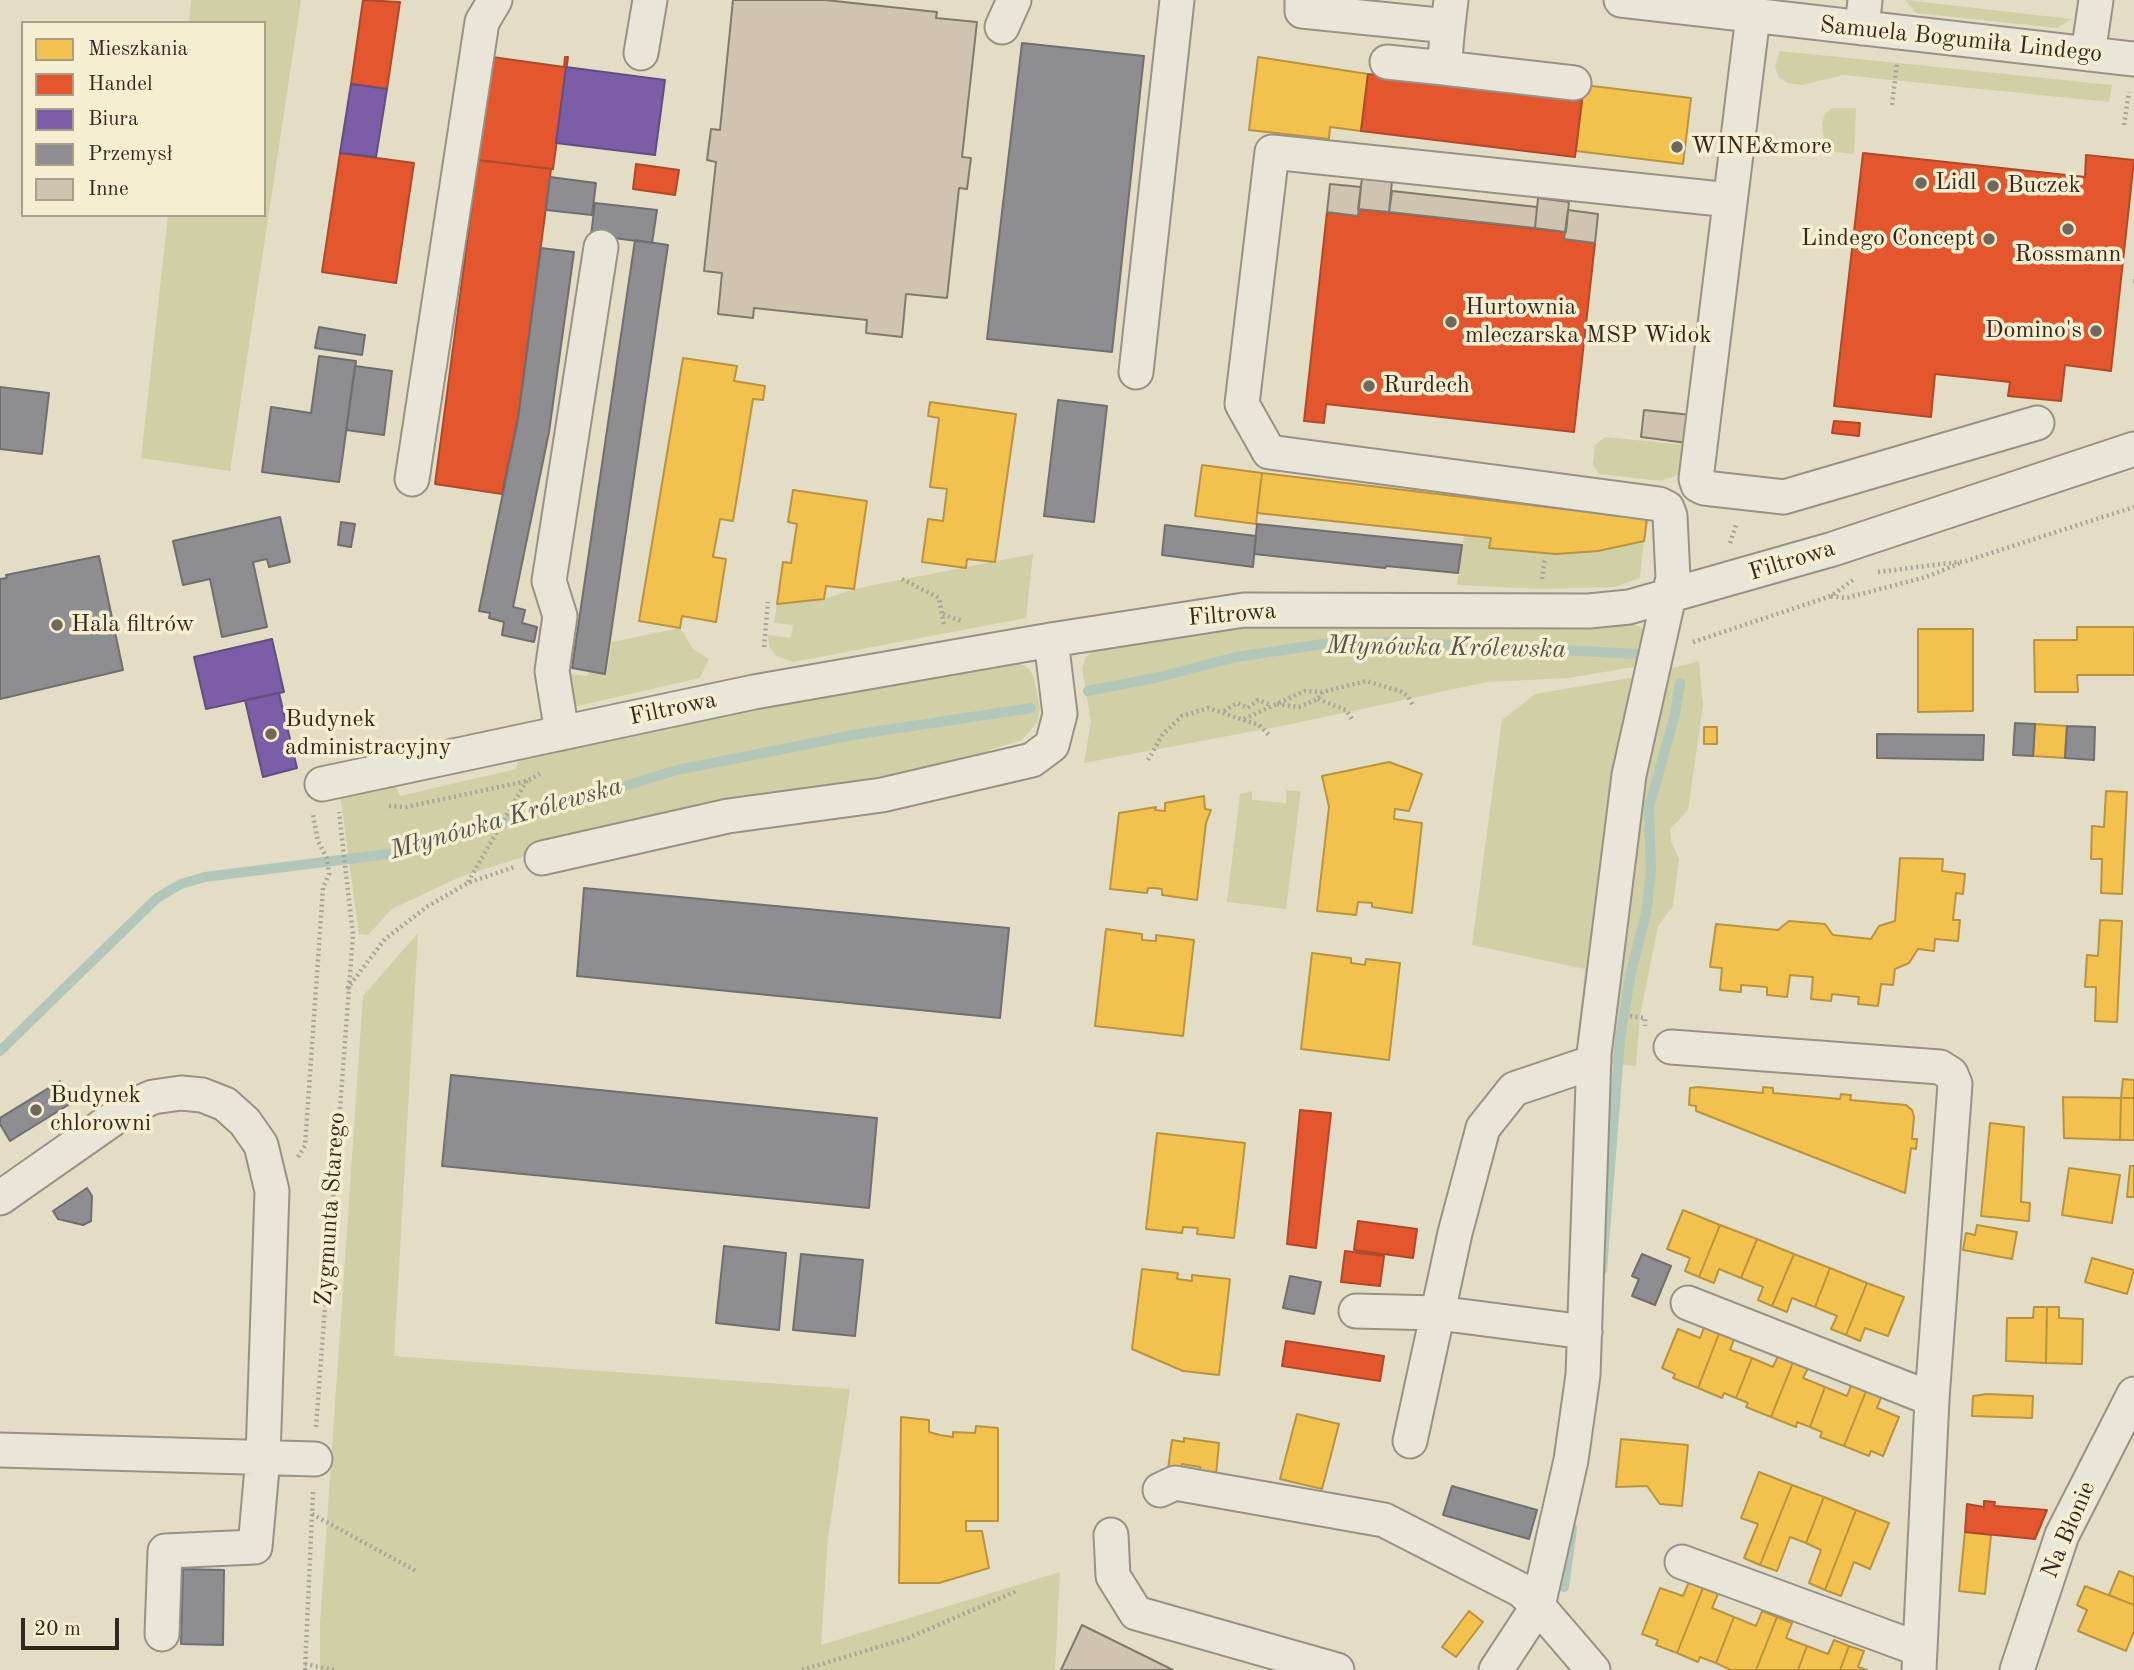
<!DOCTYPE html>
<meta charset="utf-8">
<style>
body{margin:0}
#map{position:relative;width:2134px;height:1670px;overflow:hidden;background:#e4ddc5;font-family:"Old Standard TT",serif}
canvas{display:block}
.legend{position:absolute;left:21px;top:21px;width:245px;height:196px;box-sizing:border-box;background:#f6eed1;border:2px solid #a89e8a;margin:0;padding:9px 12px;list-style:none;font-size:21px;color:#332720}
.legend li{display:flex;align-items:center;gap:14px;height:35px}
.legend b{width:35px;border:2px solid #a89e8a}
.scale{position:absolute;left:21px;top:1618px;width:98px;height:32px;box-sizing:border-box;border:4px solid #332720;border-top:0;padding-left:9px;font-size:21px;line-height:24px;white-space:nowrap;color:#332720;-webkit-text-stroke:5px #f6eed1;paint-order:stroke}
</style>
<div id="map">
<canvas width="2134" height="1670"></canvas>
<ul class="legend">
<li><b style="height:19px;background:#f2c14e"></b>Mieszkania</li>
<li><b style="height:19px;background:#e4572e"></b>Handel</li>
<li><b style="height:19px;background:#7b5ea7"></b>Biura</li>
<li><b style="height:19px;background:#8d8d92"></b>Przemysł</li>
<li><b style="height:19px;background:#d0c3b0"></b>Inne</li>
</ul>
<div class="scale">20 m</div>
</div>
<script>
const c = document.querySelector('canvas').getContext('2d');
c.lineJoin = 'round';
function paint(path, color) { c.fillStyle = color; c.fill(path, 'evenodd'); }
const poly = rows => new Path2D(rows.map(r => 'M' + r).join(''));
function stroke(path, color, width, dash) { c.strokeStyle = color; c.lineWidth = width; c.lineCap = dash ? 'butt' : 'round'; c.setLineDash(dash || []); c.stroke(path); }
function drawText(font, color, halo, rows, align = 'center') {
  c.font = font + ' "Old Standard TT",serif'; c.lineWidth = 7; c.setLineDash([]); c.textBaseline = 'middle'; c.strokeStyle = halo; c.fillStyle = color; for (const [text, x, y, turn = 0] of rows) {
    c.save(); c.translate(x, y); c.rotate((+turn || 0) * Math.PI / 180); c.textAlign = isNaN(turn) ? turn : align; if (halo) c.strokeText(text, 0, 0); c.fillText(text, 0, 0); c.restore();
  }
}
const green = poly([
 [191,0,301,0,230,471,141,458,168,215,264,215,264,23,189,23],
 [1905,0,2071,19,2057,28,1916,13],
 [1780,51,2112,85,2109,102,1843,75,1802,85,1787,83,1779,77,1775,67],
 [1832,108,1856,108,1854,154,1835,152,1824,142,1822,123,1825,114],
 [1605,437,1684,445,1687,465,1678,475,1661,481,1599,474,1593,465,1595,445],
 [1464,536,1491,538,1490,548,1556,554,1598,551,1644,541,1640,578,1615,587,1541,589,1457,585],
 [1033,554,1026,618,793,662,776,656,769,646,768,635,791,638,793,625,774,623,777,604,824,599,854,589],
 [1627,622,1642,628,1649,643,1645,665,1569,678,1487,682,1292,724,1084,763,1091,722,1082,668,1086,657,1093,651,1246,623],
 [680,628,693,649,709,659,700,678,564,709,561,673,588,676,589,671,607,674,612,642],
 [1014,659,1029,669,1034,677,1040,709,1037,723,1022,740,989,750,960,769,554,847,460,877,392,909,368,935,359,934,340,794,394,783,400,796,516,769,520,754],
 [1699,661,1703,705,1688,810,1670,829,1671,841,1679,859,1673,906,1658,926,1640,1016,1636,1066,1610,1064,1577,1043,1585,969,1472,945,1502,720,1535,694,1647,675],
 [1286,790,1301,791,1286,909,1227,902,1240,794,1252,791,1252,800,1286,803],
 [418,933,394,1356,850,1389,828,1538,821,1645,1060,1572,1055,1670,320,1670,320,1623,363,996]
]);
const homes = poly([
 [1258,57,1368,74,1361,131,1330,127,1329,139,1249,130,1258,57],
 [1584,85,1691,98,1683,164,1576,151,1584,85],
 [683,358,737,366,734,381,765,386,763,400,753,399,733,521,720,519,713,557,726,559,716,622,682,616,680,628,639,621,683,358],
 [930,402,1016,414,995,562,967,559,966,568,922,562,928,519,943,521,947,489,930,487,939,418,928,416,930,402],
 [1202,465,1262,473,1256,524,1195,516,1202,465],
 [1262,473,1647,519,1644,541,1598,551,1556,554,1489,548,1491,538,1257,513,1262,473],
 [793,490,867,501,854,589,826,586,824,599,777,604,783,562,791,563,797,524,788,522,793,490],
 [2077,627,2134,627,2134,675,2077,675,2078,692,2035,692,2034,640,2077,640,2077,627],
 [1918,629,1973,629,1973,711,1918,712,1918,629],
 [2035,724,2067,726,2065,758,2033,756,2035,724],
 [1704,727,1717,727,1717,744,1704,744,1704,727],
 [1389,762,1422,774,1409,811,1395,809,1394,819,1422,823,1412,913,1372,907,1372,903,1358,902,1356,915,1317,911,1329,807,1322,776,1389,762],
 [2106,791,2127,792,2122,894,2101,893,2102,859,2091,859,2092,826,2104,827,2106,791],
 [1204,796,1205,809,1211,810,1206,823,1197,900,1162,895,1162,889,1154,888,1148,888,1147,893,1110,889,1119,813,1156,807,1155,810,1165,811,1165,803,1204,796],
 [1900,858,1943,859,1942,871,1965,874,1963,894,1956,893,1953,920,1960,920,1958,941,1935,939,1934,951,1918,949,1909,963,1895,969,1893,985,1881,984,1878,1006,1858,1004,1859,997,1832,994,1831,1001,1811,999,1813,977,1790,975,1787,997,1767,995,1767,987,1741,985,1741,992,1720,990,1722,968,1710,967,1716,924,1778,930,1789,921,1825,924,1833,935,1871,939,1879,926,1895,921,1900,858],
 [2100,920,2122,921,2117,1022,2095,1021,2096,987,2085,987,2087,955,2098,956,2100,920],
 [1106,929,1142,934,1142,940,1156,941,1156,935,1194,940,1183,1036,1095,1026,1106,929],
 [1312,953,1351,958,1351,963,1365,965,1366,959,1400,963,1389,1060,1301,1049,1312,953],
 [2123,1079,2134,1080,2134,1098,2121,1098,2123,1079],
 [1698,1087,1763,1093,1763,1087,1773,1088,1773,1093,1840,1099,1841,1094,1851,1095,1850,1100,1906,1105,1912,1110,1914,1117,1912,1139,1917,1139,1916,1149,1911,1148,1905,1193,1696,1111,1696,1106,1689,1105,1690,1088,1698,1087],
 [2063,1097,2121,1098,2120,1140,2064,1138,2063,1097],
 [2121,1098,2134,1098,2134,1140,2120,1140,2121,1098],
 [1990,1123,2024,1127,2021,1202,2030,1203,2029,1221,1981,1216,1990,1123],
 [1157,1133,1245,1143,1234,1238,1197,1234,1198,1228,1183,1227,1182,1233,1146,1229,1157,1133],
 [2130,1166,2134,1166,2134,1197,2127,1197,2130,1166],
 [2069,1168,2120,1175,2112,1223,2062,1215,2069,1168],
 [1683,1210,1720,1225,1699,1277,1685,1271,1690,1258,1667,1249,1683,1210],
 [1720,1225,1757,1239,1741,1278,1719,1269,1714,1283,1699,1277,1720,1225],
 [1977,1225,2017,1232,2012,1259,1963,1250,1966,1233,1975,1235,1977,1225],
 [1757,1239,1794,1254,1772,1306,1758,1300,1763,1287,1741,1278,1757,1239],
 [1794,1254,1830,1268,1815,1307,1792,1298,1787,1312,1772,1306,1794,1254],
 [2092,1258,2134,1270,2127,1294,2085,1282,2092,1258],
 [1830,1268,1867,1283,1846,1335,1831,1329,1837,1316,1815,1307,1830,1268],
 [1142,1269,1178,1273,1177,1279,1185,1280,1192,1281,1192,1275,1230,1279,1219,1375,1183,1371,1132,1349,1142,1269],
 [1867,1283,1904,1297,1888,1336,1865,1328,1860,1341,1846,1335,1867,1283],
 [2034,1307,2047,1307,2046,1363,2006,1361,2007,1318,2033,1318,2034,1307],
 [2047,1307,2059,1307,2059,1318,2083,1319,2082,1364,2046,1363,2047,1307],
 [1705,1325,1720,1331,1698,1388,1673,1378,1675,1374,1662,1368,1678,1329,1700,1338,1705,1325],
 [1720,1331,1735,1337,1730,1350,1752,1358,1736,1398,1724,1393,1722,1398,1698,1388,1720,1331],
 [1779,1354,1794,1360,1771,1417,1746,1407,1748,1403,1736,1398,1752,1358,1773,1367,1779,1354],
 [1794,1360,1809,1366,1803,1378,1825,1387,1810,1427,1797,1422,1796,1427,1771,1417,1794,1360],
 [1852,1383,1867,1389,1844,1446,1820,1437,1822,1432,1810,1427,1825,1387,1847,1396,1852,1383],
 [1867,1389,1882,1395,1877,1408,1899,1417,1883,1456,1871,1451,1869,1456,1844,1446,1867,1389],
 [1987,1394,2033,1396,2032,1418,1972,1416,1973,1396,1987,1394],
 [1297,1414,1339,1424,1322,1489,1280,1479,1297,1414],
 [901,1417,929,1420,929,1432,940,1435,953,1437,953,1432,975,1433,976,1426,998,1428,998,1521,966,1521,966,1531,982,1531,989,1568,939,1583,899,1583,901,1417],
 [1184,1438,1219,1443,1216,1475,1199,1473,1200,1467,1182,1464,1181,1470,1168,1469,1172,1440,1184,1442,1184,1438],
 [1621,1439,1688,1445,1682,1506,1660,1504,1647,1486,1616,1487,1621,1439],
 [1759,1472,1792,1485,1760,1565,1744,1558,1758,1524,1741,1518,1759,1472],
 [1792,1485,1824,1497,1806,1543,1790,1537,1777,1571,1760,1565,1792,1485],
 [1824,1497,1856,1510,1825,1590,1809,1583,1821,1550,1806,1543,1824,1497],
 [1856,1510,1889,1523,1870,1569,1854,1562,1841,1596,1825,1590,1856,1510],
 [1965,1532,1991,1535,1985,1594,1959,1591,1965,1532],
 [2119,1571,2134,1577,2134,1605,2109,1595,2119,1571],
 [1689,1582,1703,1588,1677,1653,1656,1645,1658,1640,1642,1634,1660,1588,1683,1596,1689,1582],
 [2085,1586,2134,1605,2134,1631,2126,1651,2078,1631,2087,1610,2077,1605,2085,1586],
 [1703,1588,1718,1594,1712,1608,1734,1617,1716,1663,1700,1657,1698,1662,1677,1653,1703,1588],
 [1469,1611,1483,1622,1456,1657,1442,1647,1469,1611],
 [1762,1611,1777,1617,1756,1670,1731,1670,1716,1663,1734,1617,1756,1626,1762,1611],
 [1777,1617,1792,1623,1786,1638,1807,1646,1798,1670,1756,1670,1777,1617],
 [1834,1640,1849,1646,1840,1670,1798,1670,1807,1646,1828,1654,1834,1640],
 [1849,1646,1864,1651,1858,1667,1867,1670,1840,1670,1849,1646]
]);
const shops = poly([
 [363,0,400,2,387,89,351,84,363,0],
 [492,57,564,67,565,57,568,57,553,169,478,160,492,57],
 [1368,74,1582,100,1575,157,1361,131,1368,74],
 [340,153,414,163,396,283,322,272,340,153],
 [1863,153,2085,177,2086,155,2134,160,2111,371,2065,365,2061,401,2008,396,2010,382,1935,374,1931,417,1834,406,1863,153],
 [478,160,551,169,518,419,502,494,435,484,478,160],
 [636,164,679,170,675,195,633,189,636,164],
 [1358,209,1566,232,1564,239,1595,243,1574,432,1326,404,1324,423,1304,421,1327,212,1358,216,1358,209],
 [1834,421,1860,423,1859,436,1832,433,1834,421],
 [1300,1110,1331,1113,1316,1248,1287,1244,1300,1110],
 [1358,1221,1417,1229,1413,1258,1354,1250,1358,1221],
 [1345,1251,1384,1256,1380,1286,1341,1282,1345,1251],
 [1286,1341,1384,1356,1380,1381,1282,1366,1286,1341],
 [1984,1501,1995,1502,1994,1506,2047,1510,2035,1539,1965,1532,1967,1504,1984,1507,1984,1501]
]);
const offices = poly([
 [566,67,665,80,655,155,556,143,566,67],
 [351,84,387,89,376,157,340,153,351,84],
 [272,639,284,692,206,709,194,657,272,639],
 [279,693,297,768,263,777,245,700,279,693]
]);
const industry = poly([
 [1022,43,1144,56,1112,352,987,339,1022,43],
 [550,177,596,183,592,215,546,210,550,177],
 [595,203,657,210,652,243,591,235,595,203],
 [635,240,668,245,605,674,572,668,635,240],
 [541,248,574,252,549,432,513,607,525,610,522,623,537,627,534,642,502,635,504,622,489,618,490,613,479,611,518,419,541,248],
 [319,327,365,335,362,355,315,348,319,327],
 [319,356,356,361,339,482,262,472,271,407,311,413,319,356],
 [355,366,392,371,384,435,346,430,355,366],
 [0,387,49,393,42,454,0,449,0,387],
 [1058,400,1107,406,1094,522,1044,516,1058,400],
 [280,517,290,562,269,567,267,559,253,562,267,627,222,637,210,579,183,585,173,541,280,517],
 [341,522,355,524,351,547,338,545,341,522],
 [1257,524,1462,545,1458,573,1386,566,1385,568,1254,554,1257,524],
 [1165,525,1256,536,1253,567,1162,555,1165,525],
 [99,556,123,670,0,699,0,579,7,578,6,575,99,556],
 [2015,723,2035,724,2033,756,2013,755,2015,723],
 [2067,726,2095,727,2094,760,2065,758,2067,726],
 [1877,734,1984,735,1983,760,1877,758,1877,734],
 [584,888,1009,928,1000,1018,577,976,584,888],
 [451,1075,877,1118,869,1208,442,1166,451,1075],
 [60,1081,73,1102,10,1141,0,1124,0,1118,60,1081],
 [87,1188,92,1196,91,1221,83,1225,58,1219,53,1211,87,1188],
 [724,1246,786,1253,779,1330,716,1323,724,1246],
 [801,1254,863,1260,855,1336,793,1330,801,1254],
 [1642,1254,1671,1266,1655,1305,1632,1296,1639,1279,1632,1276,1642,1254],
 [1290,1276,1321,1282,1314,1314,1283,1308,1290,1276],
 [1452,1486,1537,1510,1529,1539,1443,1515,1452,1486],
 [183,1569,224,1570,223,1645,181,1644,183,1569]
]);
const stream = poly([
 [1088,691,1159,677,1236,657,1323,644,1399,642,1640,654],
 [0,1051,157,898,181,884,205,877,412,851,677,770,853,735,1031,708],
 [1602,1270,1620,1039,1631,972,1646,913,1651,872,1649,808,1675,714,1680,683],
 [1564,1587,1572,1528]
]);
const building = poly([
 [733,0,825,0,937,12,936,18,977,22,962,157,971,158,967,189,959,188,947,298,906,294,902,337,866,333,867,320,754,308,753,318,718,314,722,273,704,271,716,162,707,160,711,129,720,130,733,0],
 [1362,178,1392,181,1389,212,1358,209,1362,178],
 [1330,184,1361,187,1358,216,1327,212,1330,184],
 [1392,191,1537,207,1535,228,1389,212,1392,191],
 [1538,198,1569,202,1566,232,1535,228,1538,198],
 [1568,210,1598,214,1595,243,1564,239,1568,210],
 [1644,410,1691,415,1687,443,1641,437,1644,410],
 [1082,1625,1173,1670,1061,1670,1082,1625]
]);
const path = poly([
 [1892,105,1897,63],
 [2124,125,2129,92],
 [2133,281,2134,281],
 [1730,543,1736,525],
 [1878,572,1966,561,2134,507],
 [902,579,939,598,944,625],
 [1542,579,1545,558],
 [1831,596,1846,598,1926,577,1961,563],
 [943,614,961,621],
 [1693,642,1831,596,1853,580],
 [764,647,768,602],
 [1318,699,1346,710,1352,719],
 [1277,704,1299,707,1318,699,1322,692],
 [1224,711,1237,703,1248,708,1258,700,1271,705],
 [1244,719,1305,691,1322,692,1366,681,1400,691,1408,696,1413,706],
 [1148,760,1163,734,1182,716,1208,708,1259,725,1269,735],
 [389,806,406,807,527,781,540,774],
 [468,882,527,780],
 [347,989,385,939,428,906,468,883,514,867],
 [1630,1016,1645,1018,1645,1026],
 [298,1157,305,1146,323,888,329,874,327,858,318,841,313,815],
 [316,1427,353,935,339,812],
 [312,1514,416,1571],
 [305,1664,334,1670],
 [305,1670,313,1492],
 [802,1670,908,1638,1017,1591]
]);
const minor = poly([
 [1302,0,1302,11,1448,26,1451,0],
 [1621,0,2134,59],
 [1753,16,1696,479,1698,485,1704,488,1784,497,2037,423],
 [1448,26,1444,68,1574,83],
 [1002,27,1014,0],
 [1862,28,1865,0],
 [641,53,650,0],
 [2088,54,2096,0],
 [1387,62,1444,68],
 [1136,372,1177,0],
 [412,479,482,22,495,0],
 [562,733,552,671,560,616,549,581,601,247],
 [322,784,754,692,1051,640,1244,610,1589,611,1629,607,1833,549,2134,449],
 [542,858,728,816,882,795,1032,760,1052,745,1060,714,1051,640],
 [1671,1047,1940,1067,1951,1074,1955,1084,1932,1399,1919,1670],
 [0,1198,130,1107,153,1097,181,1093,202,1095,225,1104,245,1122,261,1145,272,1191,263,1457,255,1547,165,1551,162,1634],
 [1688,1303,1932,1399],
 [1356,1311,1438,1313,1585,1332],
 [1410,1441,1455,1233,1483,1128,1514,1089,1594,1062],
 [0,1450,315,1459],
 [1160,1490,1175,1483,1384,1520,1521,1590,1538,1606,1496,1670],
 [1111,1535,1113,1576,1136,1613,1337,1670],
 [1682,1562,1919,1649],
 [1593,1670,1538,1606,1571,1460,1583,1375,1594,1054,1629,775,1673,578,1670,516,1667,508,1659,504,1269,452,1242,404,1272,152,1730,200],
 [2017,1670,2062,1535,2134,1394]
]);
const markers = [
 [1677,147,7,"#71675a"],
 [1921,183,7,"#71675a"],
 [1993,186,7,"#71675a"],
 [2068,229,7,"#71675a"],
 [1989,239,7,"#71675a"],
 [1451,322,7,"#71675a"],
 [2096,331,7,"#71675a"],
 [1369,386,7,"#71675a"],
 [57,625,7,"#71675a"],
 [271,734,7,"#71675a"],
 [36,1110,7,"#71675a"]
];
const streetNames = [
 ["Samuela Bogumiła Lindego",1961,40,6],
 ["Filtrowa",1792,561,-17],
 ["Filtrowa",1232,615,-5],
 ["Filtrowa",673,709,-12],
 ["Zygmunta Starego",331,1209,-86],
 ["Na Błonie",2069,1530,-67]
];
const poiNames = [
 ["WINE&more",1691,147],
 ["Lidl",1935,183],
 ["Buczek",2007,186],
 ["Lindego Concept",1975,239,"right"],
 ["Rossmann",2068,255,"center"],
 ["Hurtownia",1465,308],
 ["mleczarska MSP Widok",1465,336],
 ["Domino's",2082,331,"right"],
 ["Rurdech",1383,386],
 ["Hala filtrów",71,625],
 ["Budynek",285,720],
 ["administracyjny",285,748],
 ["Budynek",50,1096],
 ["chlorowni",50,1124]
];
const waterNames = [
 ["Młynówka Królewska",1446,648,1],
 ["Młynówka Królewska",506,819,-16]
];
paint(green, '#d0cfa5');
paint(homes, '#f2c14e');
stroke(homes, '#b99340', 2);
paint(shops, '#e4572e');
stroke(shops, '#af492a', 2);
paint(offices, '#7b5ea7');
stroke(offices, '#654e7e', 2);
paint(industry, '#8d8d92');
stroke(industry, '#726e70', 2);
stroke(stream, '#b2c7ba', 10);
paint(building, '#d0c3b0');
stroke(building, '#7f7a6e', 2);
stroke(minor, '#989284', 37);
stroke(path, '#a8a59b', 4.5, [2, 3.5]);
stroke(minor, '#e9e6d9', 33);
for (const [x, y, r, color] of markers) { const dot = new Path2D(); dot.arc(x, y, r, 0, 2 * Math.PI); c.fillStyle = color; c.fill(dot); stroke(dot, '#f6eed1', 2.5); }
drawText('24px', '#332720', '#f6eed1', streetNames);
drawText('24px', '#332720', '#f6eed1', poiNames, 'left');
drawText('italic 26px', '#52544d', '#f6eed1', waterNames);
</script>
